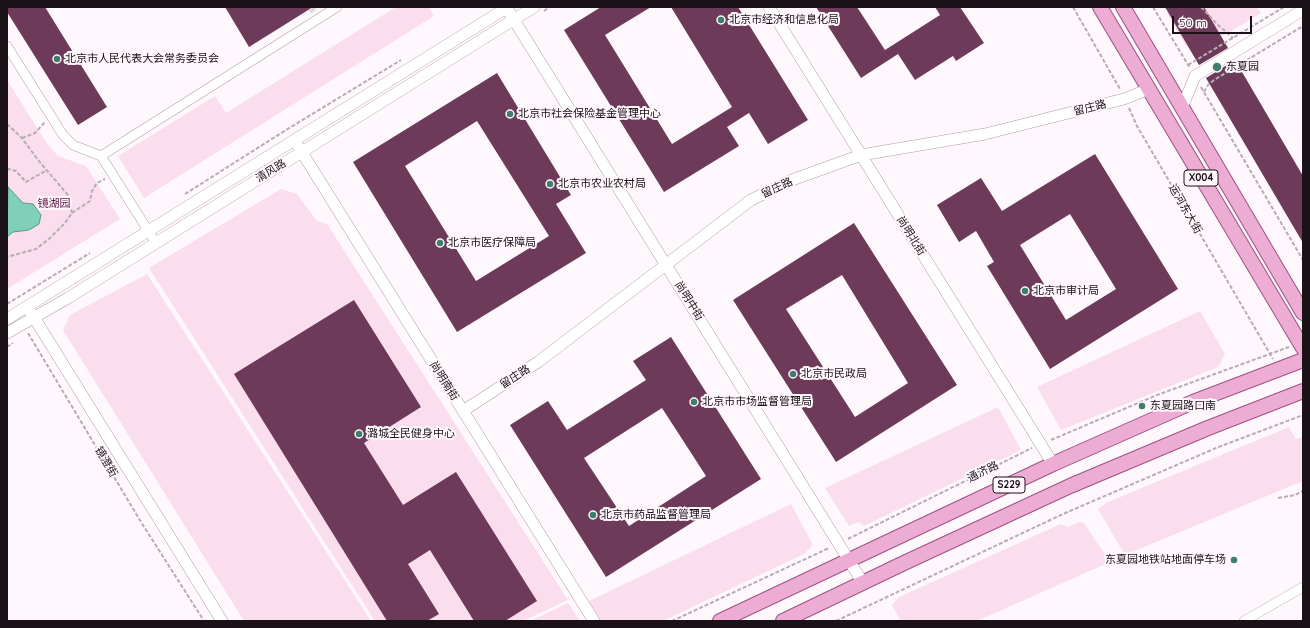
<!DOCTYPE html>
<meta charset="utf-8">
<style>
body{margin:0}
#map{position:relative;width:1310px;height:628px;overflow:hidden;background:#fef7fb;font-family:Quicksand,sans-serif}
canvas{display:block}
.frame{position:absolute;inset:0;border:8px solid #1b1217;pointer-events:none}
.scale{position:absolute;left:1172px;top:16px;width:80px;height:18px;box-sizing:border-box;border:2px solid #1b1217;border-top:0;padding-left:5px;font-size:12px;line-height:14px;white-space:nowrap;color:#1b1217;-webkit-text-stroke:3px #fef7fb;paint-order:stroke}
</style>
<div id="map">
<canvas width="1310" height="628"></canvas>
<div class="frame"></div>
<div class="scale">50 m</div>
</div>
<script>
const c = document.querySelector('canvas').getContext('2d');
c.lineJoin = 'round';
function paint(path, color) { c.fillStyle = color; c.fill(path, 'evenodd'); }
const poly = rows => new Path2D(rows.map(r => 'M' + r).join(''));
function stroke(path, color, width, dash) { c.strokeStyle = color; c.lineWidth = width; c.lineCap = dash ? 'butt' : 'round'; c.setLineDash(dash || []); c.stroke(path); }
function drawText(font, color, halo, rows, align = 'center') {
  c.font = font + ' Quicksand,"Noto Sans SC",sans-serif'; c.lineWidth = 4; c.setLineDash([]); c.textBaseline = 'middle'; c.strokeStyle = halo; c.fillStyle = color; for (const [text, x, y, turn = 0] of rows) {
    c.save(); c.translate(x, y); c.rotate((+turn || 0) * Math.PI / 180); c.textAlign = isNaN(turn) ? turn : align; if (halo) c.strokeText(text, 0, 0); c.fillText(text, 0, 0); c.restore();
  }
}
const green = poly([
 [396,7,429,7,434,16,144,198,118,156,215,96,226,113],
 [1180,7,1257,7,1261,13,1198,51,1186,46,1168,15],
 [7,80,46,142,58,156,86,166,120,219,7,289],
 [281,189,297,194,317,221,327,224,568,600,523,621,375,621,149,268],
 [147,274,371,621,244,621,63,330,70,315],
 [1200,311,1225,354,1218,367,1061,430,1037,387],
 [998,407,1021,450,864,526,858,522,849,526,825,488],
 [1289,427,1296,439,1303,437,1303,481,1125,555,1098,509,1108,502],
 [791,504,813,545,804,554,663,621,601,621,589,601],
 [1080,522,1084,523,1110,562,977,621,901,621,892,605,899,597,1061,524,1067,527],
 [568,603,580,621,530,621]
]);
const water = poly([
 [8,187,23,203,33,204,41,215,39,224,29,230,13,232,7,237,8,187]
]);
const building = poly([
 [7,7,45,7,107,107,78,125,7,12],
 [225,7,313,7,249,47],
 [601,7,651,7,605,35,672,144,732,107,671,7,738,7,808,120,768,144,749,113,727,127,739,146,664,192,564,30],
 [816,7,857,7,885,50,940,15,935,7,960,7,984,43,956,61,953,56,915,80,898,54,861,78],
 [1165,7,1204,7,1228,48,1199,65],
 [1235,60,1303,176,1303,243,1206,78],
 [497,73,571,195,556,204,586,253,457,332,353,162],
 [477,121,549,236,476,281,405,166],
 [1095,154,1178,289,1050,369,987,266,994,262,976,231,959,242,937,205,981,178,1002,211],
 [1070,214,1116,289,1066,320,1020,245],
 [854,223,957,385,836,462,733,300],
 [842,275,908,383,855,417,786,309],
 [354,300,421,407,364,443,403,505,456,472,537,601,505,621,474,621,430,550,408,564,439,614,427,621,387,621,234,374],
 [671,337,761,479,606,577,510,425,548,401,567,430,646,380,633,361],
 [662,408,706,476,629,526,584,458]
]);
const minorTunnel = poly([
 [312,7,315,10]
]);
const path = poly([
 [1073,7,1120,89],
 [1153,7,1190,68],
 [1201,7,1218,25,1233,38],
 [544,11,550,7],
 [1188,65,1284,7],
 [1201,87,1303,260],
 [1204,92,1208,85,1214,80,1303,26],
 [1129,108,1137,126,1273,359],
 [7,124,22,138,38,160,68,195,72,213,65,223,50,238,36,249,7,257],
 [22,138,35,133,45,122],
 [7,170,9,169,16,171,26,182,47,170],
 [185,194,286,130,401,60],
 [72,213,90,201,92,191,97,183,105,179],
 [7,304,90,253],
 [28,333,141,522,204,621],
 [7,347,13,343],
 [1051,440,1157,395,1289,347],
 [1278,498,1295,495,1303,491],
 [848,539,1032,448],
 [672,621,829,548],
 [836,621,1063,514,1216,448,1303,415]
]);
const minor = poly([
 [7,46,63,135,73,145,101,156,337,7],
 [101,156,156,243],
 [1244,621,1303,587]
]);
const tertiary = poly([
 [506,7,863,583],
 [769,7,1053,464],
 [1182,108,1195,76,1303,10],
 [298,146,594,621],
 [30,311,222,621],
 [7,319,508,7],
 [7,333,68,298,156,243,534,7],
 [463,411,538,362,751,200,792,180,861,155,985,134,1124,99,1149,89]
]);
const primary = poly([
 [1100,7,1303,348],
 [1123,7,1303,313],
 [720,621,1053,464,1150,421,1193,402,1303,360],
 [783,621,904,563,1070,486,1208,428,1303,391]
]);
const markers = [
 [721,20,4,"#3f7e6d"],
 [57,59,4,"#3f7e6d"],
 [1217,67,5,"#3f7e6d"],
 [510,114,4,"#3f7e6d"],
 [550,184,4,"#3f7e6d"],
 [440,243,4,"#3f7e6d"],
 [1025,291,4,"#3f7e6d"],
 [793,374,4,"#3f7e6d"],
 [694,402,4,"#3f7e6d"],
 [1142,406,4,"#3f7e6d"],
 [359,434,4,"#3f7e6d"],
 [593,515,4,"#3f7e6d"],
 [1234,560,4,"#3f7e6d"]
];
const shields = [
 [1201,178,34],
 [1009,485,32]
];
const shieldNames = [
 ["X004",1201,178],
 ["S229",1009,485]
];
const poiNames = [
 ["北京市经济和信息化局",729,20],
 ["北京市人民代表大会常务委员会",65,59],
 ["东夏园",1226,67],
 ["北京市社会保险基金管理中心",518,114],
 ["北京市农业农村局",558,184],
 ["北京市医疗保障局",448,243],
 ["北京市审计局",1033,291],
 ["北京市民政局",801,374],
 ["北京市市场监督管理局",702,402],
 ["东夏园路口南",1150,406],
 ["潞城全民健身中心",367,434],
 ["北京市药品监督管理局",601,515],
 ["东夏园地铁站地面停车场",1226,560,"right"]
];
const streetNames = [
 ["留庄路",1090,108,-14],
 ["清风路",271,171,-32],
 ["留庄路",777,188,-25],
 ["运河东大街",1185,209,60],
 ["尚明北街",911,236,58],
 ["尚明中街",689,301,58],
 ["留庄路",515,377,-33],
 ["尚明南街",444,381,58],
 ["镜澄街",106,462,59],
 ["通济路",983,472,-26]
];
const parkNames = [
 ["镜湖园",54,204]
];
paint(green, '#fadeee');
paint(water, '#80cfb7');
stroke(water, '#629687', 1);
paint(building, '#6e3a5a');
stroke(minorTunnel, '#dcd5d9', 9, [9, 4.5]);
stroke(minor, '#b599a9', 10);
stroke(tertiary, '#b599a9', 12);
stroke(primary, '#9c5280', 16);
stroke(path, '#b5adb2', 2, [4, 2]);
stroke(minor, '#fff', 9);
stroke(tertiary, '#fff', 11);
stroke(primary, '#edacd4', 14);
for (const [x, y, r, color] of markers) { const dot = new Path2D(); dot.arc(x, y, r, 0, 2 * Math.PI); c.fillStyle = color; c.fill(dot); stroke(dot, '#fef7fb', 1.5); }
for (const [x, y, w] of shields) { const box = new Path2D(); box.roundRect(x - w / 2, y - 8, w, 16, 3); c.fillStyle = '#fef7fb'; c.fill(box); stroke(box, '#1b1217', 1); }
drawText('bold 10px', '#1b1217', null, shieldNames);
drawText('11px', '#1b1217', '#fef7fb', poiNames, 'left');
drawText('11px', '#1b1217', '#fef7fb', streetNames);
drawText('11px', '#5d1646', '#fef7fb', parkNames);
</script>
